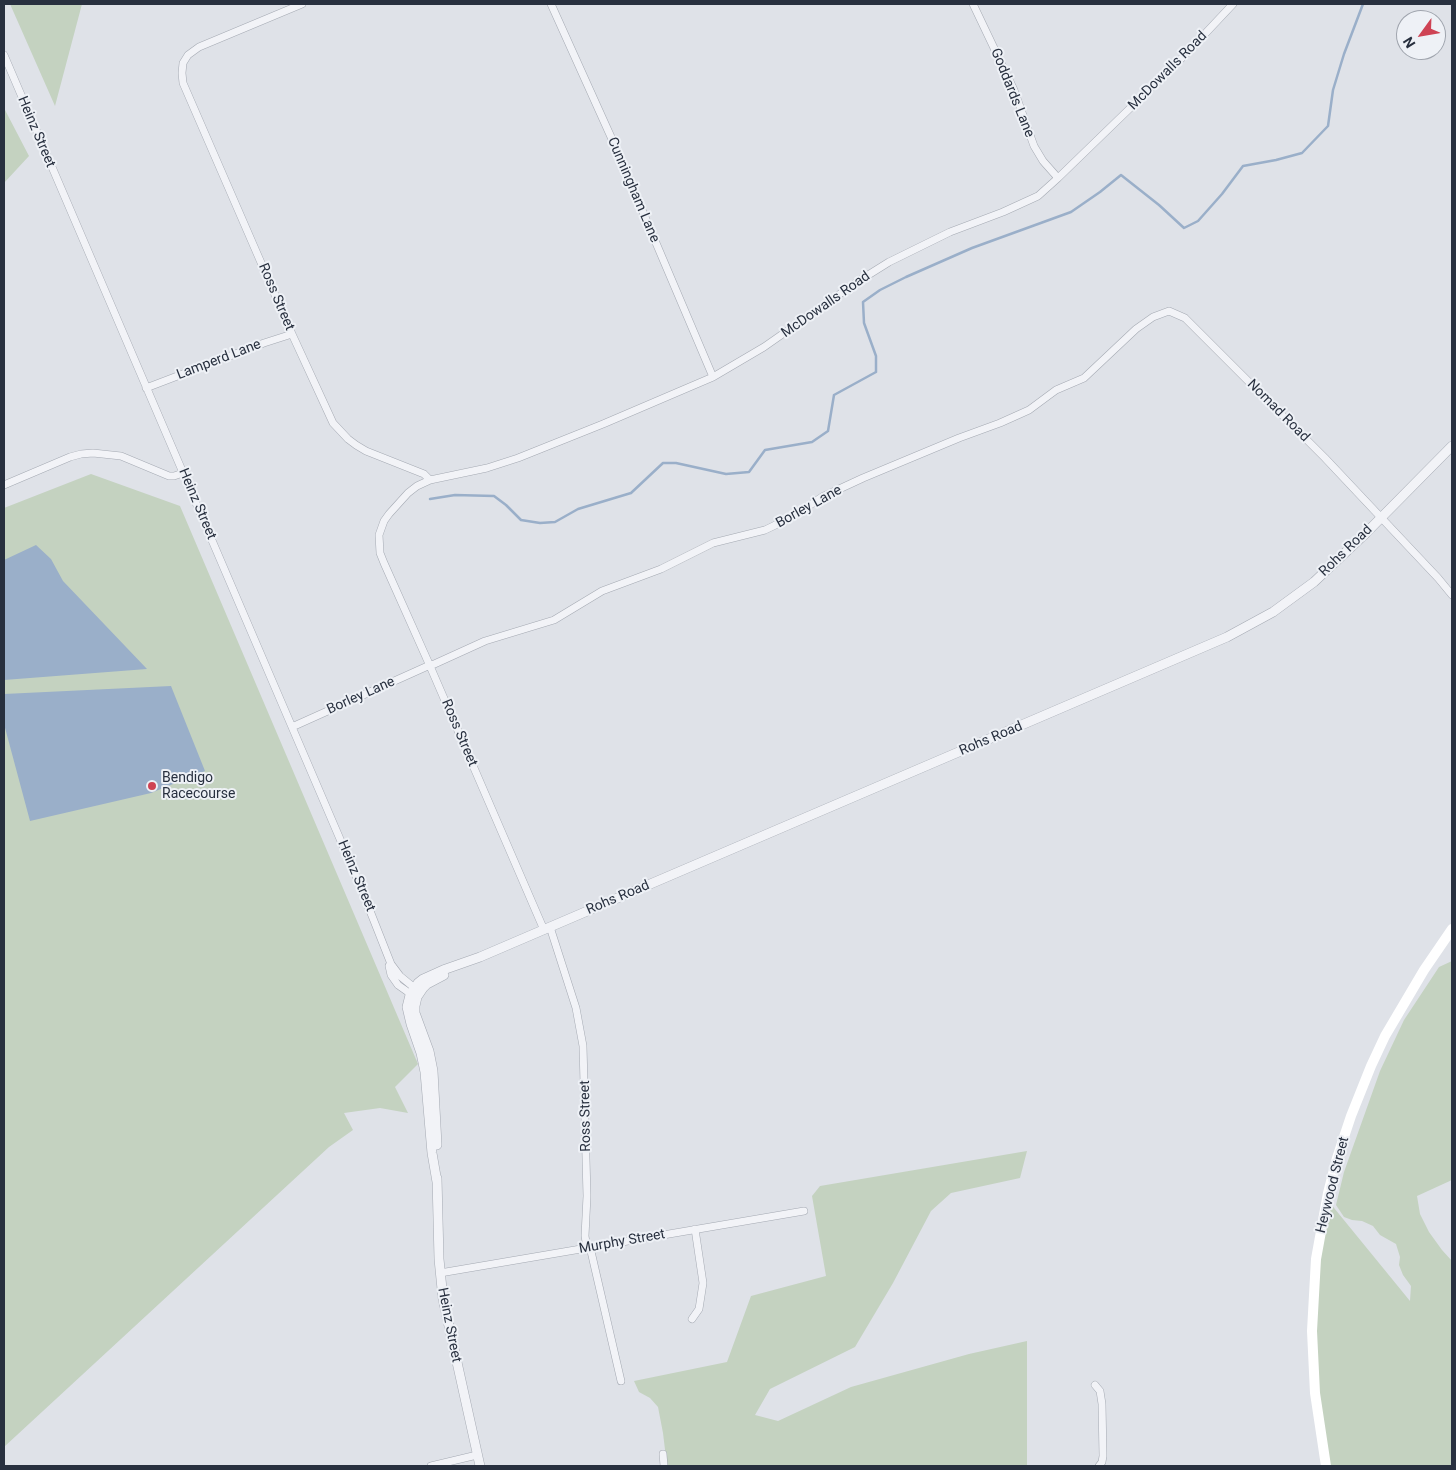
<!DOCTYPE html>
<style>
body{margin:0}
#map{position:relative;width:1456px;height:1470px;overflow:hidden;background:#dfe2e8;font-family:Roboto,sans-serif}
canvas{display:block}
.frame{position:absolute;inset:0;border:5px solid #28303f;pointer-events:none}
.north{position:absolute;left:1396px;top:10px;width:50px;height:50px;box-sizing:border-box;background:#eef1f6;border:1px solid #9fa4ad;border-radius:50%;rotate:238deg;font-size:14px;font-weight:700;line-height:20px;text-align:center;color:#28303f}
.north::after{content:'';display:block;margin:auto;width:18px;height:22px;background:#ce4354;clip-path:polygon(50% 0,100% 100%,50% 72%,0 100%)}
</style>
<div id="map">
<canvas width="1456" height="1470"></canvas>
<div class="frame"></div>
<div class="north">N</div>
</div>
<script>
const c = document.querySelector('canvas').getContext('2d');
c.lineJoin = 'round';
function paint(path, color) { c.fillStyle = color; c.fill(path, 'evenodd'); }
const poly = rows => new Path2D(rows.map(r => 'M' + r).join(''));
function stroke(path, color, width, dash) { c.strokeStyle = color; c.lineWidth = width; c.lineCap = dash ? 'butt' : 'round'; c.setLineDash(dash || []); c.stroke(path); }
function drawText(font, color, halo, rows, align = 'center') {
  c.font = font + ' Roboto,sans-serif'; c.lineWidth = 4; c.setLineDash([]); c.textBaseline = 'middle'; c.strokeStyle = halo; c.fillStyle = color; for (const [text, x, y, turn = 0] of rows) {
    c.save(); c.translate(x, y); c.rotate((+turn || 0) * Math.PI / 180); c.textAlign = isNaN(turn) ? turn : align; if (halo) c.strokeText(text, 0, 0); c.fillText(text, 0, 0); c.restore();
  }
}
const green = poly([
 [10,4,82,4,55,106],
 [4,108,29,156,4,183],
 [91,474,180,506,418,1064,395,1087,408,1113,380,1108,344,1113,353,1130,329,1147,4,1447,4,508],
 [1452,961,1452,1180,1417,1196,1420,1214,1429,1232,1442,1250,1452,1261,1452,1466,1330,1466,1309,1352,1314,1254,1330,1203,1410,1301,1411,1286,1403,1275,1399,1265,1400,1257,1396,1244,1380,1235,1373,1226,1362,1221,1352,1220,1344,1217,1336,1205,1344,1172,1380,1071,1404,1020,1439,967],
 [1027,1151,1020,1178,951,1193,931,1211,893,1283,855,1347,770,1389,755,1415,778,1421,851,1387,969,1354,1027,1341,1027,1466,667,1466,663,1433,658,1407,650,1398,639,1392,634,1381,727,1362,751,1296,826,1276,812,1196,820,1186]
]);
const water = poly([
 [36,545,51,559,63,581,147,669,4,680,4,560],
 [171,686,205,771,151,793,30,821,4,724,4,694]
]);
const stream = poly([
 [430,499,455,495,494,496,506,505,521,520,540,523,555,522,578,509,631,493,663,463,676,463,726,474,749,472,765,450,812,442,828,431,834,395,876,372,876,356,864,323,863,302,880,290,906,277,972,248,1071,212,1100,192,1121,175,1159,205,1184,228,1198,221,1222,194,1243,166,1276,160,1302,153,1328,126,1333,90,1344,54,1363,4]
]);
const minor = poly([
 [302,4,199,47,188,55,183,63,182,73,183,83,292,334,333,423,348,439,356,445,366,451,424,474,430,480],
 [551,4,611,137,713,377],
 [973,4,1014,90,1034,146,1043,161,1058,178],
 [4,55,361,888,391,964,400,976,417,990],
 [146,388,264,343,292,334],
 [4,485,70,457,81,454,93,453,121,456,169,476,174,476,183,473],
 [430,666,485,641,554,620,602,591,661,569,713,543,765,530,792,517,822,497,863,478,959,438,1000,423,1029,410,1056,390,1084,378,1136,329,1153,317,1169,311,1185,318,1325,458,1438,578,1452,595],
 [292,727,430,665],
 [550,927,576,1008,583,1046,587,1196,585,1236,587,1248],
 [544,930,430,666,384,563,380,553,379,535,384,521,389,514,408,493,417,486,430,480,487,468,518,458,603,424,713,377,764,347,857,282,889,262,950,232,1003,212,1038,196,1058,178,1186,54,1233,4],
 [389,966,391,975,398,985,415,997],
 [590,1247,621,1381],
 [440,1273,804,1211],
 [692,1319,699,1309,703,1283,695,1229],
 [1095,1385,1100,1391,1102,1404,1103,1456,1102,1462,1099,1466],
 [663,1454,664,1466],
 [431,1466,477,1455]
]);
const tertiary = poly([
 [437,1145,433,1071,429,1051,415,1013,415,1006,417,997,423,988,427,984,444,975],
 [437,1178,439,1259,443,1299,480,1466],
 [437,1182,432,1153,425,1072,421,1053,411,1024,407,1007,410,995,418,983,423,979,443,970,480,957,550,927,1227,637,1273,612,1314,582,1366,533,1452,446]
]);
const secondary = poly([
 [1326,1466,1315,1393,1312,1331,1316,1259,1328,1193,1337,1158,1351,1116,1371,1066,1385,1036,1424,970,1452,929]
]);
const markers = [
 [152,786,5,"#ce4354"]
];
const streetNames = [
 ["McDowalls Road",1168,71,-45],
 ["Goddards Lane",1012,93,68],
 ["Heinz Street",36,132,67],
 ["Cunningham Lane",633,190,67],
 ["Ross Street",276,297,67],
 ["McDowalls Road",826,305,-35],
 ["Lamperd Lane",219,360,-21],
 ["Nomad Road",1278,411,45],
 ["Heinz Street",197,504,67],
 ["Borley Lane",809,507,-29],
 ["Rohs Road",1346,551,-44],
 ["Borley Lane",361,696,-24],
 ["Ross Street",459,733,67],
 ["Rohs Road",991,739,-23],
 ["Heinz Street",356,876,67],
 ["Rohs Road",618,898,-23],
 ["Ross Street",586,1116,-91],
 ["Heywood Street",1333,1185,-76],
 ["Murphy Street",622,1242,-10],
 ["Heinz Street",449,1325,79]
];
const poiNames = [
 ["Bendigo",162,778],
 ["Racecourse",162,794]
];
paint(green, '#c4d2c0');
paint(water, '#9aafc9');
stroke(stream, '#9aafc9', 2.5);
stroke(minor, '#a4a9b2', 8);
stroke(tertiary, '#a4a9b2', 10);
stroke(minor, '#f2f3f7', 7);
stroke(tertiary, '#f2f3f7', 9);
stroke(secondary, '#fff', 10);
for (const [x, y, r, color] of markers) { const dot = new Path2D(); dot.arc(x, y, r, 0, 2 * Math.PI); c.fillStyle = color; c.fill(dot); stroke(dot, '#eef1f6', 2); }
drawText('14px', '#28303f', '#eef1f6', streetNames);
drawText('14px', '#28303f', '#eef1f6', poiNames, 'left');
</script>
